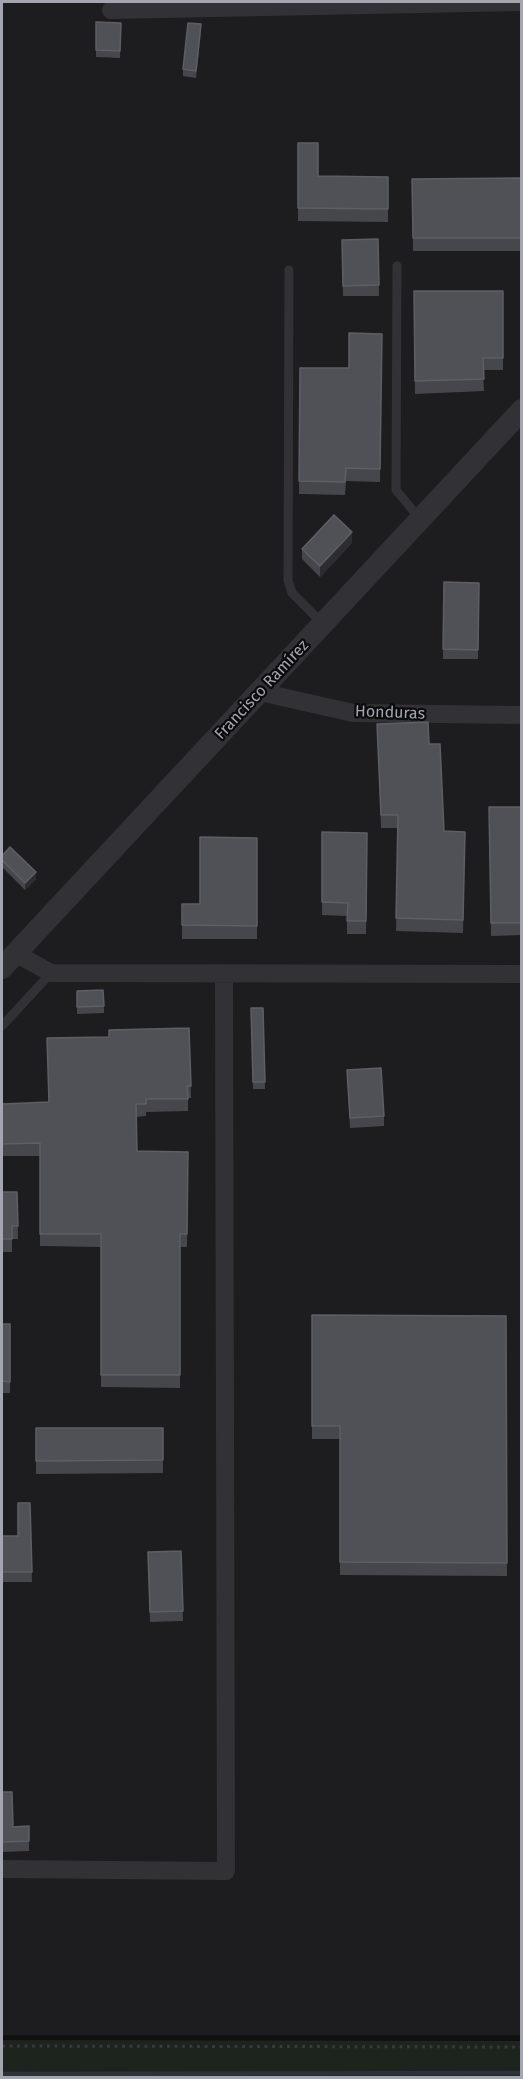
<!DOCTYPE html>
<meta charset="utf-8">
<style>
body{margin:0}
#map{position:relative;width:523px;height:2079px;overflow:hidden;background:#101011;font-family:"Fira Sans",sans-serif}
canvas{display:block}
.frame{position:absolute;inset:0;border:3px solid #a3a6b1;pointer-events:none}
</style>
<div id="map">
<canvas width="523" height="2079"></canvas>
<div class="frame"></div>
</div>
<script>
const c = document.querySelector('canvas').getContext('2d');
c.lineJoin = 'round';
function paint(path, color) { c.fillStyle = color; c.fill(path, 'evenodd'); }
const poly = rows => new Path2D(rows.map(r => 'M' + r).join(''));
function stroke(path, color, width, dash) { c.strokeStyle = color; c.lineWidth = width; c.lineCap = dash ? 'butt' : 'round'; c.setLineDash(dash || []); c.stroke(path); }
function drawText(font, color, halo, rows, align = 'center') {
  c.font = font + ' "Fira Sans",sans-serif'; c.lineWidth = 4.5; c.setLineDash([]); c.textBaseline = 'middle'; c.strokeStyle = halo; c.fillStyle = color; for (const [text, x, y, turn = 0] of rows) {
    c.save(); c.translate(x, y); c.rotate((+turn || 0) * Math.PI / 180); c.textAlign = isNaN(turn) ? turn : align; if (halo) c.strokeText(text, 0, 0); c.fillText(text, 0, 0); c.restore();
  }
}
const built = poly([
 [2,2,521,2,521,2035,2,2035]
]);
const green = poly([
 [2,2040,521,2041,521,2077,2,2077]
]);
const stream = poly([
 [2,2074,522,2073]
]);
const path = poly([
 [2,2046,522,2047]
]);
const service = poly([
 [397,266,396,490,420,519],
 [289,270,288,580,292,593,323,624],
 [2,1026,51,973]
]);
const minor = poly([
 [111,10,522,2],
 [260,692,353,713,522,715],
 [15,953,51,973,522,974],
 [2,1869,226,1871,224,975]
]);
const tertiary = poly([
 [2,968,522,410]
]);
const wall = poly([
 [96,22,121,23,120,58,96,57],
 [201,31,196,78,183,76,183,69],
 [298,143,318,176,388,177,388,222,298,221],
 [522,178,522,251,413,251,412,179],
 [378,239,379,296,343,296,342,240],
 [414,291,503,291,503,370,483,370,484,391,415,394],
 [382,334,380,482,346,481,345,495,299,494,300,368,349,368],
 [352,543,320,577,302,559,302,549],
 [444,582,479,583,478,659,443,659],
 [377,724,429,744,444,831,465,832,463,933,396,931,398,828,381,828],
 [489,807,522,807,522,935,491,936],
 [322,832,367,833,366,934,347,934,347,916,322,915],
 [257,838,257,939,182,939,182,904,200,904],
 [2,856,36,879,25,890,2,867],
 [77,991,104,1006,104,1013,77,1014],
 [251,1008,263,1008,265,1089,253,1089],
 [189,1028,191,1098,188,1098,188,1111,146,1112,146,1116,136,1117,137,1151,188,1152,187,1247,180,1247,180,1388,101,1387,101,1247,40,1246,40,1156,2,1156,2,1104,49,1102,109,1037],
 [347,1070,384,1116,384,1126,350,1128],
 [2,1192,17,1192,18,1239,12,1239,12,1252,2,1252],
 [312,1315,506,1316,507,1576,340,1575,340,1439,312,1439],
 [2,1324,10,1324,10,1393,2,1393],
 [36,1428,163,1428,163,1473,36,1474],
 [30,1503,32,1582,2,1582,2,1536,18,1536],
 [181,1551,183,1621,150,1622,148,1552],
 [2,1792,13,1827,29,1826,29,1851,2,1852]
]);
const shadedWall = poly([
 [201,24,201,31,196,78,196,71],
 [352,532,352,543,320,577,320,566],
 [36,872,36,879,25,890,25,883]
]);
const building = poly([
 [96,22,121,23,120,51,96,50,96,22],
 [188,23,201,24,196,71,183,69,188,23],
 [298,143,318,143,318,176,388,177,388,209,298,208,298,143],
 [522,178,522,238,413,238,412,179,522,178],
 [378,239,379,285,343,286,342,240,378,239],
 [414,291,503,291,503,358,483,358,484,379,415,381,414,291],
 [349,333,382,334,380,469,346,468,345,482,299,481,300,368,349,368,349,333],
 [334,515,352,532,320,566,302,549,334,515],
 [444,582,479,583,478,650,443,649,444,582],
 [428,722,429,744,440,744,444,831,465,832,463,920,396,918,398,815,381,815,377,724,428,722],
 [489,807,522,807,522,923,491,923,489,807],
 [322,832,367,833,366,921,347,921,348,903,322,902,322,832],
 [200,837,257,838,257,926,182,925,182,904,200,904,200,837],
 [10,847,36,872,25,883,2,860,2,856,10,847],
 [103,990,104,1006,77,1007,77,991,103,990],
 [251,1008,263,1008,265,1082,253,1082,251,1008],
 [189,1028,191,1086,187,1086,188,1099,146,1099,146,1104,136,1104,137,1151,188,1152,187,1234,180,1234,180,1375,101,1375,101,1234,40,1234,40,1143,2,1144,2,1104,49,1102,47,1038,109,1037,109,1030,189,1028],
 [381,1068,384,1116,350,1118,347,1070,381,1068],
 [2,1192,17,1192,18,1226,12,1226,12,1239,2,1239,2,1192],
 [312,1315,506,1316,507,1563,340,1562,340,1426,312,1426,312,1315],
 [2,1324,10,1324,10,1382,2,1381,2,1324],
 [36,1428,163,1428,163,1460,36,1461,36,1428],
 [18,1503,30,1503,32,1572,2,1572,2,1536,18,1536,18,1503],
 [181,1551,183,1611,150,1612,148,1552,181,1551],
 [2,1792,12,1792,13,1827,29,1826,29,1841,2,1842,2,1792]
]);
const streetNames = [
 ["Francisco Ramírez",262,690,-47],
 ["Honduras",390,713,2]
];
paint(built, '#1d1c1e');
paint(green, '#1d241e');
stroke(stream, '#2b3239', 4.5);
stroke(path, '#38393d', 3, [3, 4.5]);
stroke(service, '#323236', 9);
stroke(minor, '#323236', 18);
stroke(tertiary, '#323236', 22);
paint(wall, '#46474c');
paint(shadedWall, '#2c2d30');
paint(building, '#505157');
stroke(building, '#5d5f65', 1.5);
drawText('16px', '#a3a6b1', '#0b0b0c', streetNames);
</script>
